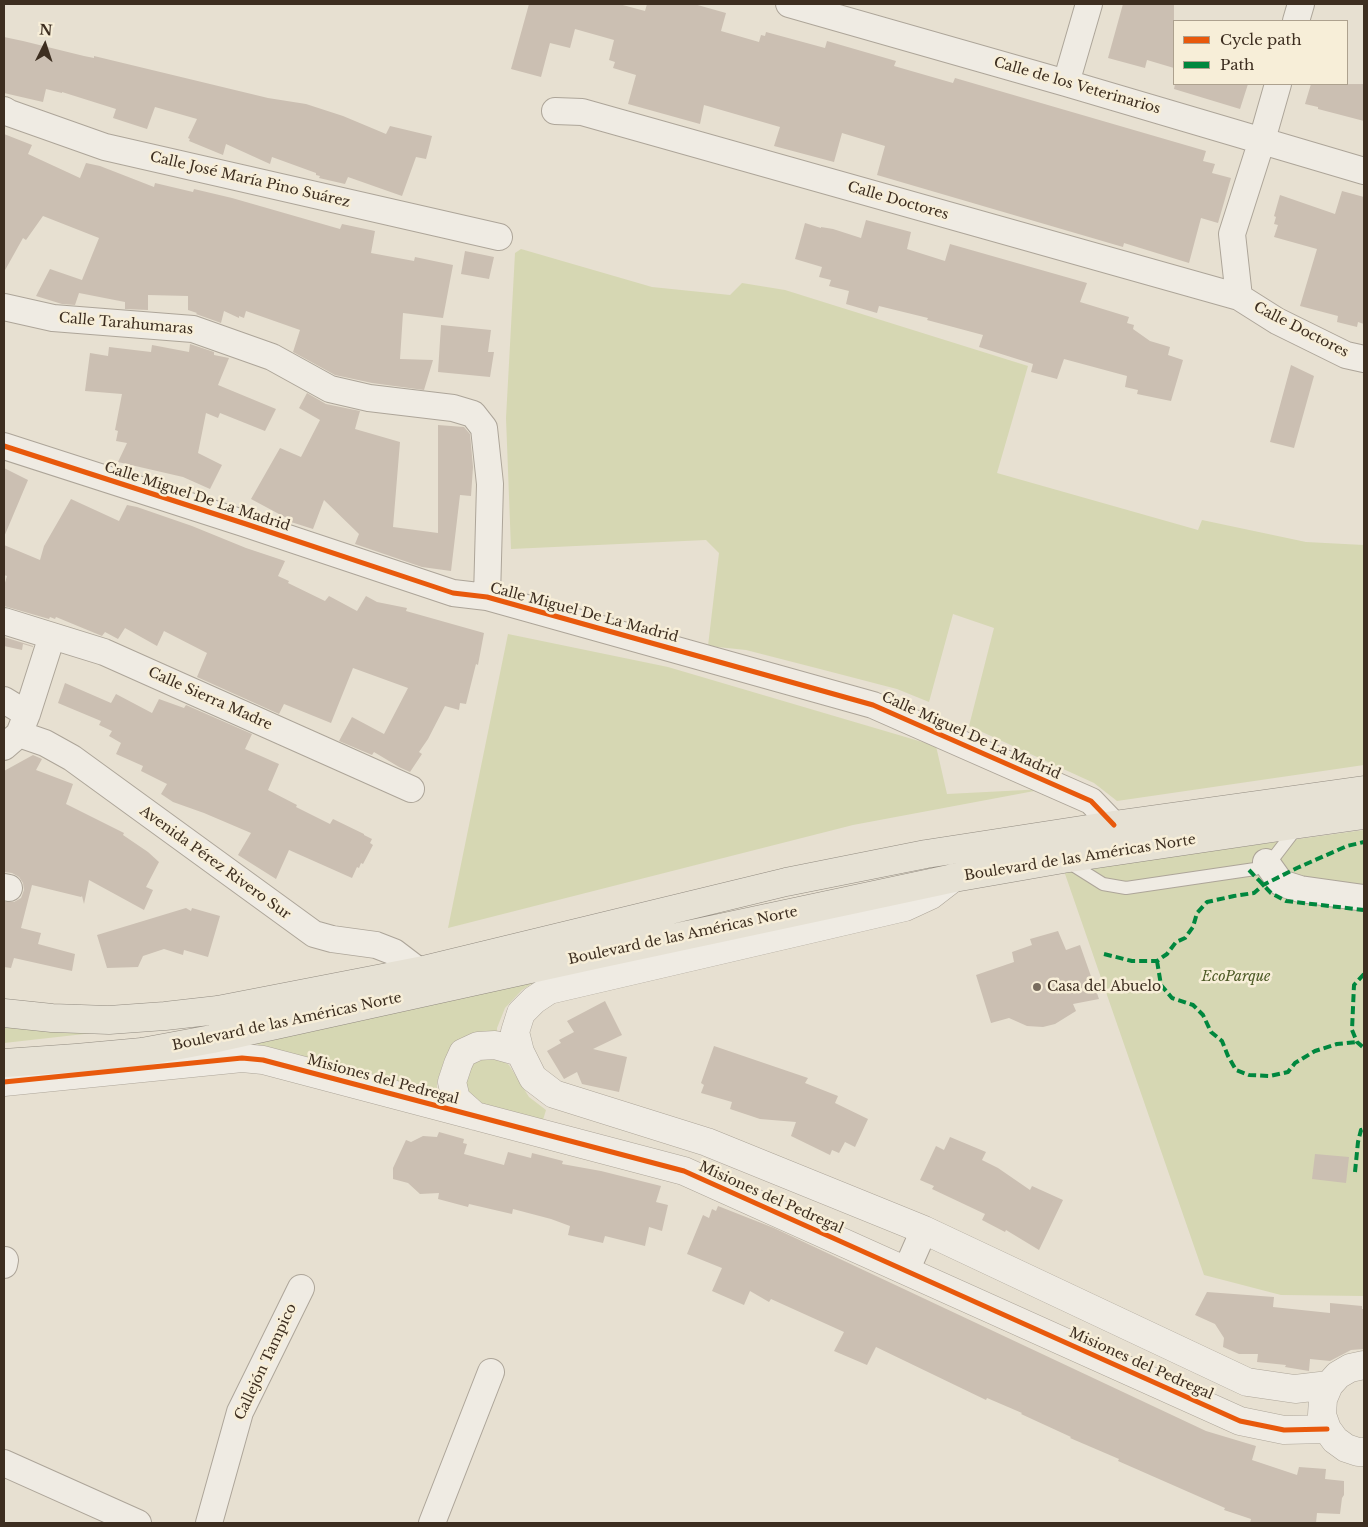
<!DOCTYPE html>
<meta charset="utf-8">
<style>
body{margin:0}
#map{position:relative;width:1368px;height:1527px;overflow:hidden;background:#e7e0d1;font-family:"Libre Baskerville",serif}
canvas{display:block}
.frame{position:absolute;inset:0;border:5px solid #3d2e20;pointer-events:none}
.legend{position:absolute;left:1173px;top:20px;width:175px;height:65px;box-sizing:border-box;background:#f7eed8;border:1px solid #ada18e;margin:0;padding:6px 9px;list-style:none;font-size:15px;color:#3d2e20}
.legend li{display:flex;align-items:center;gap:10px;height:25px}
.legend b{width:25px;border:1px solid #ada18e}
.north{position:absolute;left:20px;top:20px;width:50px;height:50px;-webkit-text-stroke:4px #f7eed8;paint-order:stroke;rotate:4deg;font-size:14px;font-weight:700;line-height:20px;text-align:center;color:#3d2e20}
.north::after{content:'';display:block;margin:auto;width:18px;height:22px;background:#3d2e20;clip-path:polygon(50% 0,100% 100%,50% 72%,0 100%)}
</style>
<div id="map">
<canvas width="1368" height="1527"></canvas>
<div class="frame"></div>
<ul class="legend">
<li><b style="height:6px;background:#e8590c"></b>Cycle path</li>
<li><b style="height:6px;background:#00873e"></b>Path</li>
</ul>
<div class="north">N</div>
</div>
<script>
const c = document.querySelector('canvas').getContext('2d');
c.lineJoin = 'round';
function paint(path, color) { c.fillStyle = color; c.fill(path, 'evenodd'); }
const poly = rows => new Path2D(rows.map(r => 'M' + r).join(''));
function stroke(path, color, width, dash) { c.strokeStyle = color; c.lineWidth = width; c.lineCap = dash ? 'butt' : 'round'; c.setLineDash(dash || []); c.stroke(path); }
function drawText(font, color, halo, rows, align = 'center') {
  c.font = font + ' "Libre Baskerville",serif'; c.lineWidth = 5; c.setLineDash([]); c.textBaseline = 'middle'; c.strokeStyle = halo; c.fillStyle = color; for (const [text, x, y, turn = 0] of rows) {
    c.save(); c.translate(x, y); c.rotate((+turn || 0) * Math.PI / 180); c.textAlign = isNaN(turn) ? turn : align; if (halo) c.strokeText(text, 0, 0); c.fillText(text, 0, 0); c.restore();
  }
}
const green = poly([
 [521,249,652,287,730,295,742,283,785,290,1028,366,997,473,1198,530,1202,520,1306,542,1364,545,1364,765,1117,801,1094,783,969,726,994,628,953,614,929,702,897,689,820,669,746,650,708,646,719,553,706,540,511,549,506,418,515,253],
 [508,634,668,667,936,746,947,794,1045,789,853,825,448,928],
 [1364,830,1364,1296,1281,1295,1204,1275,1064,871],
 [539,979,522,990,505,1008,497,1028,497,1036,463,1041,444,1061,437,1083,437,1092,252,1043],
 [4,1027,25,1029,120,1030,4,1043],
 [499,1059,509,1065,529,1097,546,1110,543,1120,482,1106,470,1098,465,1086,466,1071,476,1060]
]);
const building = poly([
 [529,4,619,4,645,11,647,4,694,4,726,13,721,31,759,42,761,35,765,36,766,32,825,48,827,41,896,61,894,66,953,83,955,78,1206,151,1203,161,1215,164,1212,173,1231,178,1218,223,1201,218,1189,263,1124,243,1123,247,877,175,885,146,842,133,834,162,774,146,780,127,704,105,700,124,628,104,636,75,613,68,615,62,609,60,614,40,575,29,570,48,550,43,541,77,511,69],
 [1123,4,1174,4,1174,68,1147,60,1145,68,1108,58],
 [4,37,23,41,84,56,94,58,94,56,268,98,306,104,343,116,386,134,390,126,432,136,426,159,416,157,402,196,348,177,345,184,319,178,320,176,316,175,316,173,272,157,270,164,226,144,223,155,189,141,190,139,188,138,197,119,155,107,147,129,113,118,116,109,62,92,62,93,46,89,43,102,4,93],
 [1175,84,1248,84,1240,109,1174,89],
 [1311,84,1364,84,1364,121,1318,109,1318,107,1305,104],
 [4,134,32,145,28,154,80,178,86,163,100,166,154,187,155,183,193,192,194,189,232,198,340,229,342,224,375,231,371,253,414,261,415,257,453,265,443,318,403,313,400,359,433,360,424,390,372,383,335,375,293,352,300,330,246,311,244,318,239,316,239,318,224,311,221,323,196,314,197,313,188,310,188,296,148,295,148,310,125,309,125,302,79,293,75,305,62,304,36,296,50,269,82,280,99,238,43,216,26,240,23,238,4,272],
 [1342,191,1364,197,1364,324,1358,322,1357,327,1337,322,1338,316,1300,306,1317,249,1274,237,1278,225,1274,224,1276,217,1274,216,1280,195,1335,214],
 [866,220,911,232,907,249,945,261,950,244,1087,283,1080,302,1129,317,1127,323,1134,325,1133,329,1150,341,1170,347,1168,355,1183,360,1171,401,1137,394,1138,390,1125,387,1127,376,1064,359,1057,379,1031,372,1033,364,979,347,983,335,927,320,928,318,879,306,877,313,846,304,849,291,829,286,831,280,819,277,822,267,795,259,805,223,821,228,821,227,833,229,861,238],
 [465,251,494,257,489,279,461,274],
 [441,325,491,330,488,352,494,352,490,377,438,372],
 [190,344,214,352,214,355,229,358,218,385,276,409,265,431,220,413,218,418,206,413,198,453,222,465,210,489,183,477,118,462,127,443,116,441,118,431,115,430,122,394,85,391,90,353,108,356,109,347,151,352,152,345,189,352],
 [1291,365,1314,376,1294,448,1270,442],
 [307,393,326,404,360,411,355,429,400,442,393,527,438,533,438,425,464,427,470,434,473,467,471,496,460,495,451,571,422,567,355,544,359,534,324,500,313,529,291,522,292,521,251,499,280,448,301,457,320,420,299,408],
 [4,468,28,480,4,537],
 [71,499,119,521,127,505,137,507,192,526,246,548,285,561,278,576,289,581,288,583,325,601,329,596,357,611,366,596,377,602,407,608,406,611,484,633,478,665,476,664,466,704,460,703,459,710,445,706,428,739,419,752,422,754,410,772,399,767,374,752,372,755,339,741,352,717,384,734,408,688,353,668,331,723,284,704,279,714,197,677,207,653,164,631,157,646,125,628,118,639,105,632,102,636,56,617,55,619,50,617,49,619,4,606,4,586,7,576,4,575,4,545,40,560,44,546],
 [4,637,33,646,33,647,23,644,22,650,4,646],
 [65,683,111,703,116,694,152,713,159,699,184,708,186,705,252,734,245,749,279,764,268,790,297,805,296,807,330,824,333,819,364,834,364,835,372,839,370,843,373,845,363,864,361,863,359,868,357,867,352,878,289,850,276,879,238,855,251,833,204,813,173,802,161,794,167,784,141,771,143,766,116,754,121,743,109,736,112,731,99,725,101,721,58,703],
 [33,755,42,759,36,770,73,784,66,804,124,833,123,835,148,852,159,862,146,887,153,890,144,910,89,880,84,904,82,896,81,897,32,885,21,928,41,933,38,944,75,954,72,971,14,958,11,968,4,967,4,902,14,902,21,898,24,890,23,883,19,877,12,873,4,872,4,771],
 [186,908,191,911,192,908,220,916,208,957,184,950,183,955,164,949,143,956,138,967,107,968,97,935],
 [1058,931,1066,950,1080,945,1099,999,1073,1004,1076,1011,1055,1024,1043,1027,1027,1026,1009,1018,991,1023,976,975,1014,962,1012,952,1032,945,1030,939],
 [605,1001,622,1035,593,1049,627,1057,619,1092,582,1084,577,1072,564,1079,547,1051,561,1043,559,1040,574,1032,567,1021],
 [714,1046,808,1078,805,1083,838,1096,835,1103,868,1119,855,1147,845,1142,839,1153,832,1150,830,1155,791,1136,796,1122,760,1119,730,1109,732,1102,701,1093,704,1085,701,1083],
 [439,1132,464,1139,463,1143,467,1144,464,1154,504,1165,508,1152,531,1158,532,1153,563,1161,562,1164,601,1171,661,1186,656,1202,668,1205,662,1231,649,1227,645,1246,605,1236,603,1243,568,1235,570,1226,551,1219,513,1209,512,1214,469,1204,468,1207,438,1199,439,1193,420,1194,408,1183,393,1179,393,1168,406,1140,411,1142,423,1136,437,1137],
 [950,1137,986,1152,982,1160,998,1168,1030,1190,1032,1186,1063,1200,1039,1250,1006,1230,1005,1232,982,1220,985,1214,932,1189,934,1186,920,1180,936,1146,944,1150],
 [1315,1154,1349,1157,1346,1183,1312,1179],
 [718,1206,774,1228,1206,1431,1256,1446,1252,1460,1297,1475,1299,1467,1326,1469,1325,1479,1344,1481,1344,1495,1342,1498,1340,1514,1317,1513,1316,1523,1250,1523,1251,1519,1224,1510,1225,1508,1118,1461,1119,1459,1070,1438,1071,1437,1021,1414,1022,1413,987,1398,986,1400,876,1347,867,1365,834,1351,844,1332,771,1299,769,1302,750,1291,744,1305,712,1291,722,1268,687,1254,703,1215,709,1218,712,1209,716,1211],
 [1207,1292,1274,1297,1273,1307,1330,1313,1330,1303,1362,1306,1362,1309,1364,1309,1364,1349,1351,1350,1330,1361,1310,1359,1309,1371,1285,1367,1286,1365,1257,1362,1258,1354,1239,1354,1223,1347,1224,1338,1215,1324,1195,1315]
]);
const service = poly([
 [1068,862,1103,884,1126,888,1255,869,1275,856,1298,826]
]);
const minor = poly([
 [789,4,1066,83,1364,171],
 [1296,21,1301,4],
 [1066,83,1089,4],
 [4,110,9,113,105,147,499,237],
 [555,111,582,112,1239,297,1277,321,1346,355,1364,359],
 [1239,297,1232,234,1262,140,1278,84],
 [4,307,53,318,193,329,272,357,330,389,369,398,453,408,473,414,484,428,490,484,487,597],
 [4,446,246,524,453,593,487,597,873,705,1091,801,1114,825],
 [4,621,104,652,411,789],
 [4,700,27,714],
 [19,734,45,743,72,758,314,934,332,939,376,945,394,952,419,971],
 [4,747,19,734,27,714,52,636],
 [1266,862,1281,883,1300,889,1364,898],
 [4,887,9,888],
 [4,1265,5,1260],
 [906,1271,924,1230],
 [4,1463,138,1523],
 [209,1523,240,1412,301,1288],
 [432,1523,491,1372]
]);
const tertiary = poly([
 [953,878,931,895,905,907,549,990,534,1000,521,1013,515,1032,520,1052,533,1078,554,1094,707,1142,924,1230,1247,1382,1295,1389,1329,1385],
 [4,1082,242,1058,263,1060,684,1171,1240,1421,1284,1430,1327,1429],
 [475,1116,456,1099,452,1082,458,1064,463,1053,478,1046,495,1045,520,1052],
 [1364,1365,1350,1368,1338,1375,1329,1385,1323,1399,1322,1415,1327,1429,1335,1440,1346,1448,1358,1452,1364,1452]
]);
const primary = poly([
 [4,1013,52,1018,109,1020,165,1016,218,1010,419,971,786,882,926,854,1114,825,1364,790],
 [4,1063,76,1058,142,1052,212,1039,594,955,954,878,1063,859,1300,824,1364,815]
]);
const quiet = poly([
 [1249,870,1271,893,1286,901,1364,910],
 [1104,954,1132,961,1157,961,1167,954,1176,942,1185,938,1193,927,1197,913,1207,902,1234,896,1254,893,1263,885,1297,868,1347,846,1364,842],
 [1157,961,1161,985,1172,998,1193,1005,1203,1015,1211,1032,1222,1041,1228,1056,1236,1070,1249,1075,1270,1076,1288,1072,1295,1063,1315,1051,1337,1044,1357,1042],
 [1364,974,1354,985,1352,1030,1357,1042,1364,1048],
 [1355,1172,1358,1142,1361,1130,1364,1129]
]);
const cycleway = poly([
 [4,446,246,524,453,593,487,597,873,705,1091,801,1114,825],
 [4,1082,242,1058,263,1060,684,1171,1240,1421,1284,1430,1327,1429]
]);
const markers = [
 [1037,987,5,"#786c5e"]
];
const streetNames = [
 ["Calle de los Veterinarios",1077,86,16],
 ["Calle José María Pino Suárez",250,180,13],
 ["Calle Doctores",898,201,16],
 ["Calle Tarahumaras",126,324,5],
 ["Calle Doctores",1301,330,27],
 ["Calle Miguel De La Madrid",197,497,18],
 ["Calle Miguel De La Madrid",584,613,15],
 ["Calle Sierra Madre",210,699,24],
 ["Calle Miguel De La Madrid",971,736,24],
 ["Boulevard de las Américas Norte",1080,858,-9],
 ["Avenida Pérez Rivero Sur",215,863,36],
 ["Boulevard de las Américas Norte",683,936,-12],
 ["Boulevard de las Américas Norte",287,1022,-12],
 ["Misiones del Pedregal",383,1080,15],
 ["Misiones del Pedregal",771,1198,24],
 ["Callejón Tampico",266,1362,-65],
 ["Misiones del Pedregal",1141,1364,24]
];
const parkNames = [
 ["EcoParque",1236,977]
];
const poiNames = [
 ["Casa del Abuelo",1047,987]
];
paint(green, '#d6d7b3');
paint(building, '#cbbfb2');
stroke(service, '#ada599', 14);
stroke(minor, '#ada599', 28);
stroke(tertiary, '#ada599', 29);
stroke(primary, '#928b80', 29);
stroke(service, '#efebe3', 12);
stroke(minor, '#efebe3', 26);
stroke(tertiary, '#efebe3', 28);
stroke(primary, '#e6e1d4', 28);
stroke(quiet, '#00873e', 4, [8, 4]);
stroke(cycleway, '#e8590c', 5);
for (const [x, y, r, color] of markers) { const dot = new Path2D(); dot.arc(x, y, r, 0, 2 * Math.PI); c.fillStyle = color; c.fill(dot); stroke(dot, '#f7eed8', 2); }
drawText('14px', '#3d2e20', '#f7eed8', streetNames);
drawText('italic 14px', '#4d5a26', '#f7eed8', parkNames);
drawText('14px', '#3d2e20', '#f7eed8', poiNames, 'left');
</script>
